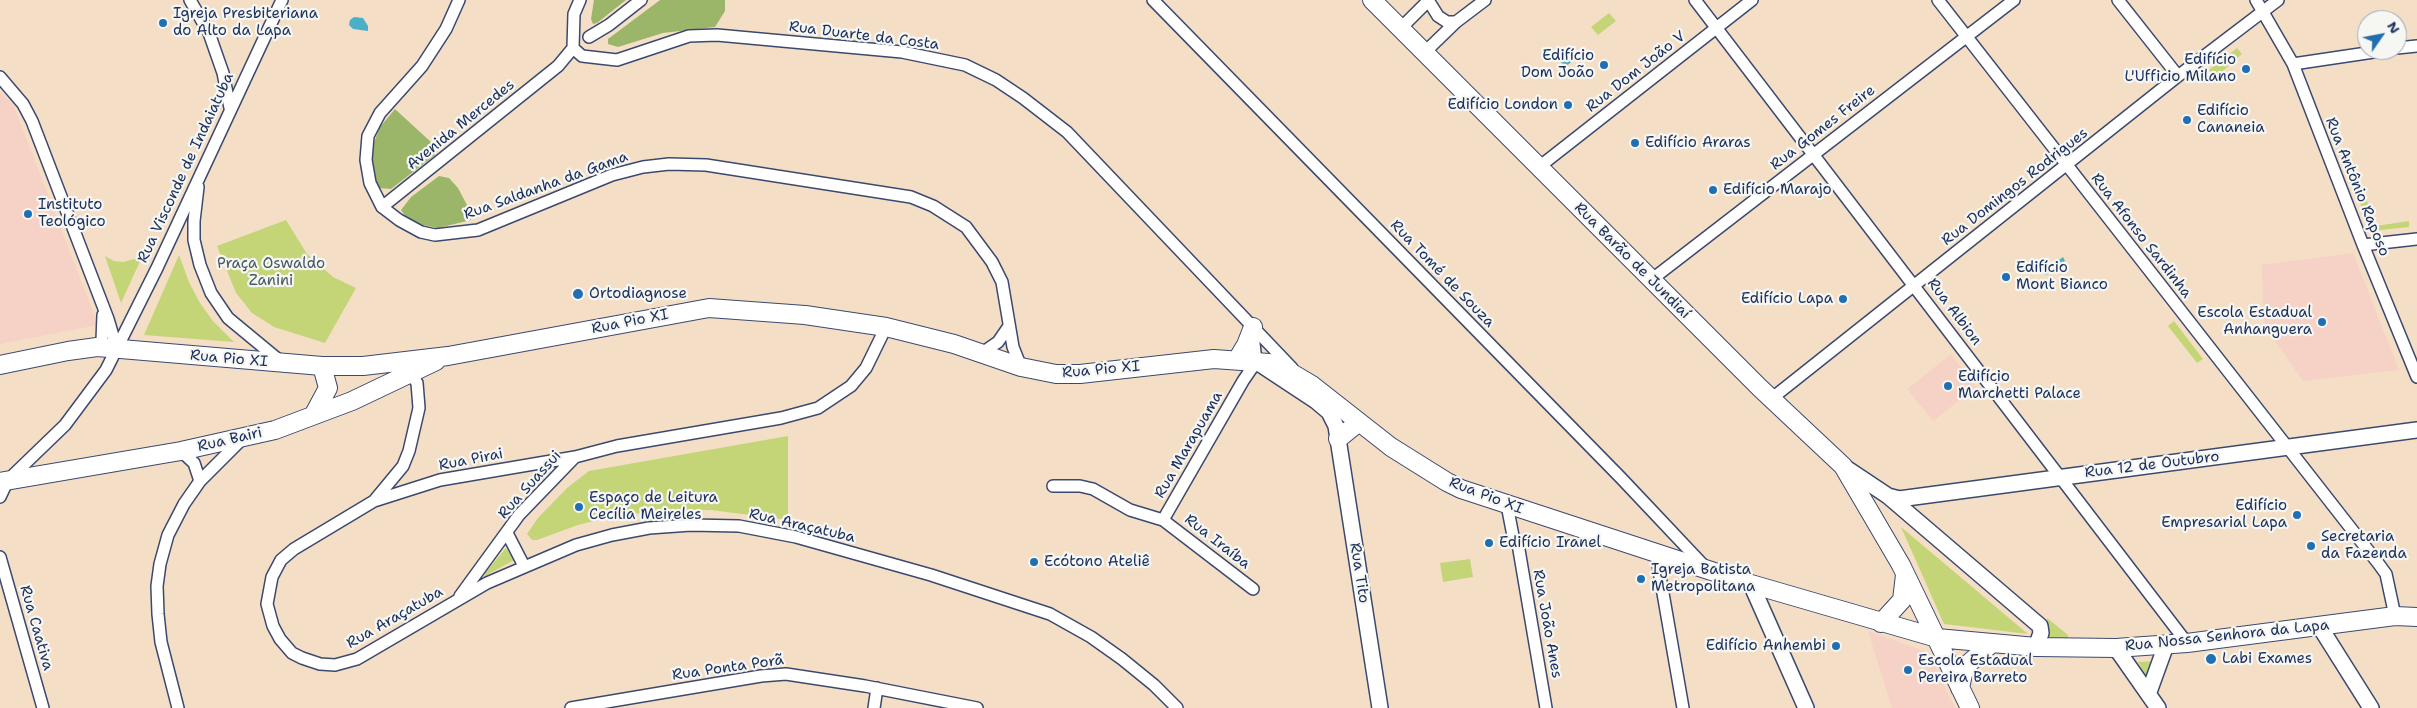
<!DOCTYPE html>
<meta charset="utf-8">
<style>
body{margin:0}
#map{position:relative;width:2417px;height:708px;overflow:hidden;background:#f4dfc6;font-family:"Shantell Sans",sans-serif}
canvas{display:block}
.north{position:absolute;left:2357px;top:10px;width:50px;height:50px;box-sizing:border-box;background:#f6f6f2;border:1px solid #9ea6b7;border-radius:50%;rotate:57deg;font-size:14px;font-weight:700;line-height:20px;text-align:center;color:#1b2f5e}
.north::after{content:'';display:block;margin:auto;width:18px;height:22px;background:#1f6fb2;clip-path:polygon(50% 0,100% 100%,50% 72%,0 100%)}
</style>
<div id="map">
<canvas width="2417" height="708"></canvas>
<div class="north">N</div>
</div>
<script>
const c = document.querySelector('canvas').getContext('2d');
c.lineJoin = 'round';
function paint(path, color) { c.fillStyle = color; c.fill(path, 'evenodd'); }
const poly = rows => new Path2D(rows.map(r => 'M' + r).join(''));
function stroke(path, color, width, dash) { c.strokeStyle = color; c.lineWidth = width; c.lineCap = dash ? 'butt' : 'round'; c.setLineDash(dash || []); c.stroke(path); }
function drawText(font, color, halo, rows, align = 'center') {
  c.font = font + ' "Shantell Sans",sans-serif'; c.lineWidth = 4.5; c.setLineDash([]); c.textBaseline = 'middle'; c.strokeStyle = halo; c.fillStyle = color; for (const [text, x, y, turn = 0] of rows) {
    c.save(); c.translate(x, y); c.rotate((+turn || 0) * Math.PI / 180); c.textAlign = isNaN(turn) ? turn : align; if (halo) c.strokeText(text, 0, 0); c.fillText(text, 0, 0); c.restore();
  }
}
const built = poly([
 [0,92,13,104,98,325,0,344],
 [2353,253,2399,370,2303,381,2266,328,2263,315,2262,265],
 [1951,354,1976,387,1933,421,1907,389],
 [1868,631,1927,652,1934,661,1933,663,1955,708,1892,708]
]);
const green = poly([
 [1609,13,1616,21,1598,35,1591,27],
 [2237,48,2242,54,2215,78,2209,70],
 [2356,171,2376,226,2409,221,2409,227,2371,231,2348,172],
 [286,220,307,254,333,277,356,288,325,343,274,327,252,313,236,293,217,246],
 [179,255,189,282,200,303,213,321,234,342,144,335],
 [105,256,114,261,123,262,142,257,121,303],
 [2174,321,2203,359,2197,363,2168,326],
 [788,436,788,520,711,510,655,511,606,518,578,525,537,540,532,540,527,534,538,518,567,488,589,471],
 [1901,527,1977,591,2028,634,1944,624],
 [506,548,514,560,485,576,484,574],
 [1470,559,1473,577,1443,582,1440,563],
 [2047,618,2068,635,2068,639,2051,638,2047,640],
 [2157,661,2150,683,2138,662]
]);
const forest = poly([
 [594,0,626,0,597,23,593,24,591,19],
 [660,0,725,0,725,11,715,27,663,33,618,47,608,44,608,39],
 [395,109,432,143,435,155,391,189,379,188,373,180,373,145,380,127],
 [439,176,449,178,458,188,467,205,471,220,438,228,423,225,406,217,401,210,411,197]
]);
const water = poly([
 [354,17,363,18,368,26,368,31,353,29,349,25,350,20],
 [1570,51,1575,56,1572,58,1574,60,1565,67,1559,60],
 [2063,257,2065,261,2046,275,2043,272]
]);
const street = poly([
 [190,0,209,33,223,73,230,108],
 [459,0,446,29,422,66,380,113,368,136,366,160,370,183,382,207,399,220,421,232,435,235,478,230,612,175,643,167,669,164,706,165,911,197,933,206,966,227,992,262,1002,282,1013,347,1021,367],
 [580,0,574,14,573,48,582,56,617,60,689,36,717,35,902,52,965,65,996,80,1023,98,1067,132,1292,368],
 [1153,0,1621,478,1706,568],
 [1428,0,1438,16,1447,22,1456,22],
 [1695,0,2187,643],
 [1938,0,2378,563,2386,574,2395,616],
 [2118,0,2178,76],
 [2256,0,2293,64,2363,245,2417,377],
 [1400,29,1428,1],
 [589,37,609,25,641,0],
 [2397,48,2417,46],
 [1424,53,1456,22,1485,0],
 [2293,64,2387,50],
 [0,77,23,104,32,121,108,319,117,349],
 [1539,167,1752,0],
 [198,187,194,221,194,240,200,265,211,293,228,318,280,361],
 [382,207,558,66,573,48],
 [2363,245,2417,239],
 [1651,280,2014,0],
 [97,347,102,340,103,315],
 [982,353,998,342,1009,326],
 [407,368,417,383,419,408,409,451,403,466,374,501,294,549,281,560,272,577,267,604,273,626,280,639,292,653,302,658,320,664,335,665,357,659,487,583,576,545,612,535,649,528,691,525,739,526,796,537,931,575,1050,614,1091,637,1122,659,1154,685,1177,708],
 [1771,399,2178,76,2278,0],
 [181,451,194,463,200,481],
 [1053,486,1080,486,1093,489,1130,510,1163,520,1253,589],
 [0,497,8,480,65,425,106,370,157,268,282,0],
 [374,501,440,480,575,457,617,446,781,418,818,408,851,386,866,368,886,327],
 [1507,505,1514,541,1518,544,1546,708],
 [1163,520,1243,381,1256,362,1253,333],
 [507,533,524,566],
 [1656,553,1683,708],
 [0,557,43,708],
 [460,596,519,515,575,457],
 [178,708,161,642,158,614,157,586,160,564,168,535,184,504,200,481,242,439],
 [571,708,761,676,786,674,865,686,977,708],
 [874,708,877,688]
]);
const secondary = poly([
 [1260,364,1316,401,1329,412,1336,426,1380,708],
 [1843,466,1888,496,2040,626,2041,633,2036,647],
 [1888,496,1899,499,2417,430],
 [1751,584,1806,708],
 [2320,627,2371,708],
 [2116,648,2158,708],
 [2149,692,2166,645]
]);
const primary = poly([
 [1372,0,1760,388,1843,466,1901,565,1970,708],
 [1237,360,1246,345,1253,327],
 [0,365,68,351,97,347,322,366,363,366,448,356,709,308,805,315,886,327,954,344,1021,367,1056,374,1080,374,1214,359,1269,363,1280,366,1312,385,1391,447,1447,482,1461,489,1751,584,1937,638,2036,647,2116,648,2187,643,2395,616,2417,617],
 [314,414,328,388,322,366],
 [1338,439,1359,422],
 [0,482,181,451,275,430,352,401,436,361],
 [1881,623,1902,600,1905,575],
 [1960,688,1963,674,1968,664,1991,644]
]);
const markers = [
 [163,23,5,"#1f6fb2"],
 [1604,65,5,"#1f6fb2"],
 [2246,69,5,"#1f6fb2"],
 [1568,105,5,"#1f6fb2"],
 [2187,120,5,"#1f6fb2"],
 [1635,143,5,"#1f6fb2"],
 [1713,190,5,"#1f6fb2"],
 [28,214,5,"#1f6fb2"],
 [2006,277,5,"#1f6fb2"],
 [578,294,6,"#1f6fb2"],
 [1843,299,5,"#1f6fb2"],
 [2322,322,5,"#1f6fb2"],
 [1948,386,5,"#1f6fb2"],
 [579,507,5,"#1f6fb2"],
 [2297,515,5,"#1f6fb2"],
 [1489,543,5,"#1f6fb2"],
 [2311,546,5,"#1f6fb2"],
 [1034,562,5,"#1f6fb2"],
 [1641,579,5,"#1f6fb2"],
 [1836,646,5,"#1f6fb2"],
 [2211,659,6,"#1f6fb2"],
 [1908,670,5,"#1f6fb2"]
];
const poiNames = [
 ["Igreja Presbiteriana",173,14],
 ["do Alto da Lapa",173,31],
 ["Edifício",1594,56,"right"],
 ["Dom João",1594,73,"right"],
 ["Edifício",2236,60,"right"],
 ["L'Ufficio Milano",2236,77,"right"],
 ["Edifício London",1558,105,"right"],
 ["Edifício",2197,111],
 ["Cananeia",2197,128],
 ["Edifício Araras",1645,143],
 ["Edifício Marajo",1723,190],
 ["Instituto",38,205],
 ["Teológico",38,222],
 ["Edifício",2016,268],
 ["Mont Bianco",2016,285],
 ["Ortodiagnose",589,294],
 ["Edifício Lapa",1833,299,"right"],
 ["Escola Estadual",2312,313,"right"],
 ["Anhanguera",2312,330,"right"],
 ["Edifício",1958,377],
 ["Marchetti Palace",1958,394],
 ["Espaço de Leitura",589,498],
 ["Cecília Meireles",589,515],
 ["Edifício",2287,506,"right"],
 ["Empresarial Lapa",2287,523,"right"],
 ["Secretaria",2321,537],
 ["da Fazenda",2321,554],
 ["Edifício Iranel",1499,543],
 ["Ecótono Ateliê",1044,562],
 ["Igreja Batista",1651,570],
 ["Metropolitana",1651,587],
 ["Edifício Anhembi",1826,646,"right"],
 ["Labi Exames",2222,659],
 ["Escola Estadual",1918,661],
 ["Pereira Barreto",1918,678]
];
const streetNames = [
 ["Rua Duarte da Costa",864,36,7],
 ["Rua Dom João V",1636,72,-38],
 ["Avenida Mercedes",461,125,-39],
 ["Rua Gomes Freire",1823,128,-38],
 ["Rua Visconde de Indaiatuba",186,168,-65],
 ["Rua Saldanha da Gama",546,186,-20],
 ["Rua Domingos Rodrigues",2015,187,-38],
 ["Rua Antônio Raposo",2357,187,68],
 ["Rua Afonso Sardinha",2141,236,52],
 ["Rua Barão de Jundiaí",1632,261,45],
 ["Rua Tomé de Souza",1442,274,46],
 ["Rua Albion",1954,312,53],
 ["Rua Pio XI",630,322,-11],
 ["Rua Pio XI",229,359,5],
 ["Rua Pio XI",1101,370,-5],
 ["Rua Bairi",230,440,-13],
 ["Rua Marapuama",1189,445,-60],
 ["Rua Pirai",471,460,-11],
 ["Rua 12 de Outubro",2152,465,-7],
 ["Rua Suassui",530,485,-48],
 ["Rua Pio XI",1486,496,21],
 ["Rua Araçatuba",802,526,13],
 ["Rua Iraíba",1217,542,38],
 ["Rua Tito",1359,573,81],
 ["Rua Araçatuba",395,618,-30],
 ["Rua João Anes",1547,624,80],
 ["Rua Caativa",36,628,74],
 ["Rua Nossa Senhora da Lapa",2227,636,-6],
 ["Rua Ponta Porã",728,668,-8]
];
const parkNames = [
 ["Praça Oswaldo",271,264],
 ["Zanini",271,281]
];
paint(built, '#f6d1c5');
paint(green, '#c4d578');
paint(forest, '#9bb668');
paint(water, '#49b0c8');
stroke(street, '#3c496e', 14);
stroke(secondary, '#3c496e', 18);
stroke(primary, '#3c496e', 20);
stroke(street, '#fff', 11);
stroke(secondary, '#fff', 15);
stroke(primary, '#fff', 18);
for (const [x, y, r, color] of markers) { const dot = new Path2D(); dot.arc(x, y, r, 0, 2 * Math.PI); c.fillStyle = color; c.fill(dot); stroke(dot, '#f6f6f2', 2); }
drawText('15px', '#1b2f5e', '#f6f6f2', poiNames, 'left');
drawText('15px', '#1b2f5e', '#f6f6f2', streetNames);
drawText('15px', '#455864', '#f6f6f2', parkNames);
</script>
